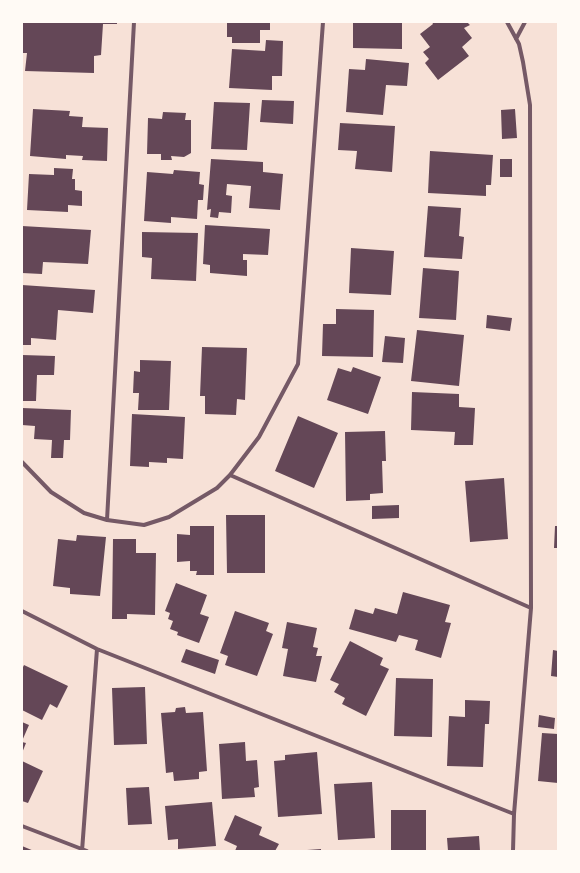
<!DOCTYPE html>
<style>
body{margin:0}
#map{position:relative;width:580px;height:873px;overflow:hidden;background:#f7e1d7;font-family:Jost,sans-serif}
canvas{display:block}
.frame{position:absolute;inset:0;border:23px solid #fffaf5;pointer-events:none}
</style>
<div id="map">
<canvas width="580" height="873"></canvas>
<div class="frame"></div>
</div>
<script>
const c = document.querySelector('canvas').getContext('2d');
c.lineJoin = 'round';
function paint(path, color) { c.fillStyle = color; c.fill(path, 'evenodd'); }
const poly = rows => new Path2D(rows.map(r => 'M' + r).join(''));
function stroke(path, color, width, dash) { c.strokeStyle = color; c.lineWidth = width; c.lineCap = dash ? 'butt' : 'round'; c.setLineDash(dash || []); c.stroke(path); }
const building = poly([
 [22,22,117,22,117,24,103,24,101,55,94,56,94,73,25,71,27,53,22,53],
 [233,22,270,22,270,30,260,30,260,43,232,43,232,37,227,37,227,23],
 [353,22,402,22,402,49,353,48],
 [432,22,467,22,470,25,464,28,472,38,462,47,469,56,438,80,425,63,429,59,423,52,430,47,420,34,433,24],
 [266,40,283,41,282,76,272,76,272,90,229,88,232,49,265,51],
 [366,59,409,63,407,86,386,85,383,115,346,112,349,69,365,70],
 [262,100,294,101,293,124,260,122],
 [214,102,250,103,247,150,211,149],
 [33,109,70,111,69,116,83,117,82,127,108,128,107,161,82,160,83,156,66,155,66,159,30,156],
 [515,109,517,138,502,139,501,110],
 [163,112,186,113,185,120,191,120,191,153,184,157,171,156,172,160,161,160,161,154,147,154,148,118,162,119],
 [340,123,395,126,392,172,355,169,357,151,338,150],
 [430,151,493,155,491,185,486,185,486,196,428,193],
 [211,159,263,162,263,172,283,174,280,210,249,208,251,186,227,184,226,195,232,196,231,213,219,212,218,218,210,217,211,209,207,210],
 [500,159,512,159,512,177,500,177],
 [54,168,73,169,72,179,75,179,75,190,82,191,82,206,68,205,68,212,27,210,29,174,54,175],
 [174,170,200,172,199,184,204,185,203,200,198,200,197,219,171,217,171,223,144,221,147,172,173,174],
 [428,206,461,208,459,236,464,237,462,259,424,257],
 [205,225,270,229,268,255,243,254,243,260,247,260,247,276,210,273,210,265,203,264],
 [22,226,91,230,88,264,43,262,42,274,22,273],
 [142,232,198,233,196,281,151,279,152,258,142,257],
 [351,248,394,251,391,295,349,293],
 [423,268,459,271,456,320,419,318],
 [22,285,95,290,93,313,58,310,56,340,31,338,31,345,22,345],
 [336,309,374,310,373,357,322,356,323,324,336,324],
 [487,315,512,318,510,331,486,328],
 [417,330,464,335,459,386,411,381],
 [385,336,405,338,403,363,382,362],
 [202,347,247,348,245,400,237,399,236,415,205,414,205,396,200,396],
 [22,355,55,356,54,375,37,375,36,401,22,401],
 [140,360,171,361,169,410,138,410,139,393,133,393,134,371,140,372],
 [353,367,381,377,368,414,327,400,338,368,351,372],
 [412,392,459,394,459,407,475,408,473,445,454,445,455,432,411,430],
 [22,408,71,410,70,440,64,440,63,458,51,458,52,440,34,439,35,426,22,425],
 [132,414,185,417,183,459,167,458,167,463,149,462,149,467,130,466],
 [298,416,338,433,314,488,275,471],
 [385,431,386,461,382,461,383,493,370,494,370,500,346,501,345,432],
 [504,478,508,539,470,542,465,481],
 [399,505,399,518,372,519,372,506],
 [226,515,265,515,265,573,227,573],
 [190,526,214,526,214,575,196,575,197,571,190,571,190,561,177,562,177,534,190,535],
 [555,526,558,526,558,548,554,548],
 [77,535,106,537,100,596,70,594,70,588,53,586,58,539,76,541],
 [113,539,136,539,136,553,156,553,155,615,127,614,127,619,112,619],
 [176,583,207,595,200,614,209,617,199,643,177,635,178,632,170,629,173,621,168,619,170,613,165,611],
 [403,592,450,605,445,622,451,623,441,658,415,650,418,640,399,635,396,642,349,629,355,609,373,614,375,608,397,614],
 [235,611,269,623,266,631,273,634,257,676,225,665,228,656,220,653],
 [287,622,317,628,313,647,318,648,316,656,322,656,316,682,283,676,288,649,282,648],
 [350,641,383,658,380,665,389,669,366,716,342,704,345,698,334,692,339,684,330,680],
 [186,649,219,660,215,674,181,662],
 [553,650,558,651,558,677,551,676],
 [24,665,68,686,57,708,50,704,42,720,22,710,22,669],
 [396,678,433,679,432,737,394,736],
 [145,687,147,744,114,745,112,688],
 [465,700,490,701,489,724,485,724,483,767,447,766,449,716,465,717],
 [185,707,186,713,203,712,207,771,199,772,199,779,174,781,173,772,166,773,161,713,175,712,176,708],
 [539,715,555,718,554,729,538,727],
 [22,722,29,725,22,741],
 [542,733,558,734,558,783,538,781],
 [22,742,26,743,22,753],
 [245,742,246,761,257,760,259,787,254,788,255,797,222,799,219,744],
 [317,752,322,814,278,817,274,761,285,760,285,755],
 [22,761,43,771,28,803,22,801],
 [372,782,375,838,338,840,334,784],
 [149,787,152,824,128,825,126,788],
 [212,802,216,846,178,849,178,839,168,840,165,806],
 [391,810,426,810,426,851,391,851],
 [235,815,262,827,259,835,279,844,275,851,235,851,237,846,224,840],
 [479,836,480,851,448,851,447,838],
 [22,846,34,851,22,851],
 [321,849,321,851,307,851,307,850]
]);
const minor = poly([
 [507,22,519,44,523,62,530,105,531,608,514,814,513,851],
 [516,39,525,22],
 [22,462,51,492,84,513,107,520,144,525,169,517,217,488,230,475,259,437,298,364,323,22],
 [230,475,531,608],
 [107,520,134,22],
 [22,611,97,649,514,814],
 [22,826,87,851],
 [82,851,97,649]
]);
paint(building, '#644757');
stroke(minor, '#755966', 4);
</script>
